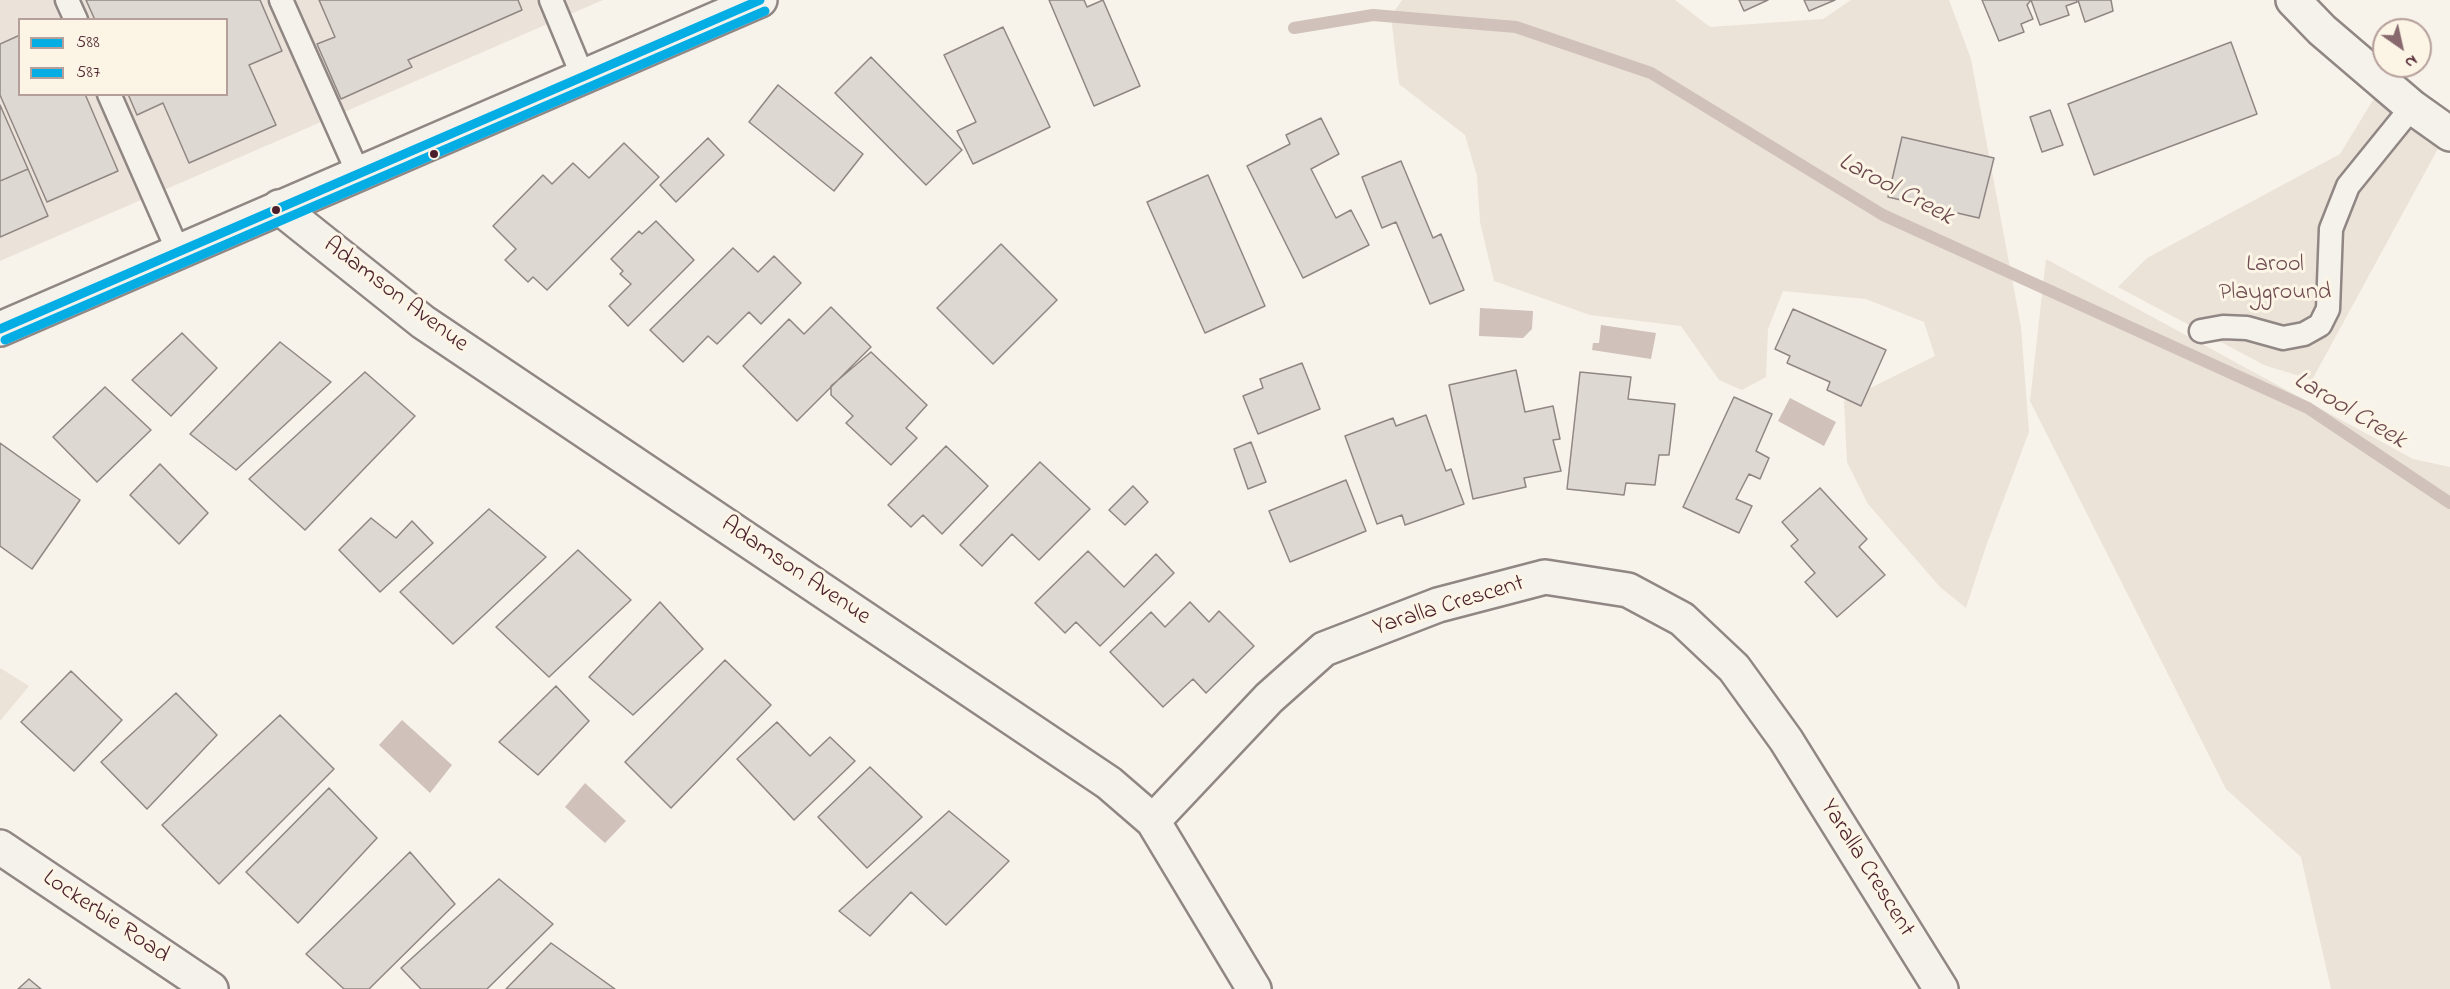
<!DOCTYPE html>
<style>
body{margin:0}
#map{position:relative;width:2450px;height:989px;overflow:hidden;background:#f7f3ea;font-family:"Indie Flower",sans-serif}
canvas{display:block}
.legend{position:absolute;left:18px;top:18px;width:210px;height:78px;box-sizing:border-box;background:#fcf5e5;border:2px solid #b59f9b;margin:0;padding:8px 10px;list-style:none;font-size:18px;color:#4a1f2b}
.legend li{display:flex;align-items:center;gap:12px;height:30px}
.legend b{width:30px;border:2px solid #b59f9b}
.north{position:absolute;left:2372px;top:18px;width:60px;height:60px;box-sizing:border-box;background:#fcf5e5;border:2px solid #b59f9b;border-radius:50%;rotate:146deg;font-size:16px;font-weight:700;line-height:24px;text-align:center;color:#4a1f2b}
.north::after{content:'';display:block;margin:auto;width:21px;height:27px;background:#87696e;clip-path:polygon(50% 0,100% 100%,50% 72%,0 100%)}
</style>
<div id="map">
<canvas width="2450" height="989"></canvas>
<ul class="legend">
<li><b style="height:8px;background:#04aee5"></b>588</li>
<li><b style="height:8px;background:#04aee5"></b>587</li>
</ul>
<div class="north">N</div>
</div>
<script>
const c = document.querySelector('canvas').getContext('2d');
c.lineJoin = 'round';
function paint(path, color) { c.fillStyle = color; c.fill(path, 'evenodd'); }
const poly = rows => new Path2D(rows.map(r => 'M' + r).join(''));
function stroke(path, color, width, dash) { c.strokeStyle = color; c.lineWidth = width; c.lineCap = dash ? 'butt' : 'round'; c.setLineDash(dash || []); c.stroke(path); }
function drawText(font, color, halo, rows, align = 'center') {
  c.font = font + ' "Indie Flower",sans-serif'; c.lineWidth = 6; c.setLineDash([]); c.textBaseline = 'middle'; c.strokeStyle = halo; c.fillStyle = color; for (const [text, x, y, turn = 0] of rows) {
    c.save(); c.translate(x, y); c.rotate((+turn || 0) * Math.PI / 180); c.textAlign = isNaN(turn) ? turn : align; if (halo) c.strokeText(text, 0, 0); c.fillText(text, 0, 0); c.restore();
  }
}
const built = poly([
 [0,0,603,0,0,261],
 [20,20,226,20,226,94,20,94]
]);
const green = poly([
 [1402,0,1675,0,1710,27,1823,19,1851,0,1949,0,1971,59,2021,327,2029,432,1986,546,1966,608,1940,587,1868,504,1847,462,1844,401,1935,356,1924,322,1866,299,1783,291,1768,329,1766,377,1742,390,1719,380,1681,326,1590,315,1494,281,1480,222,1477,176,1465,135,1399,84,1391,16],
 [2384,82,2447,132,2312,380,2264,365,2118,287,2147,258,2340,154],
 [2046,259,2413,459,2450,467,2450,989,2331,989,2301,857,2226,789,2030,401],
 [0,668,29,686,0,721]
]);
const water = poly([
 [1480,308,1533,311,1532,329,1523,338,1479,336],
 [1601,325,1656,333,1651,359,1592,350,1593,343,1599,343],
 [1790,398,1836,422,1824,446,1778,421],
 [402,720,452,765,430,793,379,745],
 [585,783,626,821,605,843,565,807]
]);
const stream = poly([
 [1294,28,1373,15,1516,27,1651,73,1883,215,2308,408,2450,503]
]);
const building = poly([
 [86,0,260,0,282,51,249,65,276,125,189,163,163,103,137,115,128,94,226,94,226,20,95,20,86,0],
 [319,0,518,0,522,10,408,60,412,67,341,99,317,44,335,37,319,0],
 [1049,0,1084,0,1087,7,1103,0,1140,86,1094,106,1049,0],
 [1739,0,1768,0,1744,11,1739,0],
 [1804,0,1835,0,1809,11,1804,0],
 [1982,0,2076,0,2077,2,2066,6,2069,15,2040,25,2031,0,2027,5,2033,19,2021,24,2024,32,1999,41,1982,0],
 [2078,0,2111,0,2113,11,2085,22,2078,0],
 [1003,27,1050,127,973,164,957,131,976,122,944,55,1003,27],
 [20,35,20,94,85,94,118,171,47,202,0,95,0,44,20,35],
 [2231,42,2257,114,2094,175,2068,104,2231,42],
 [871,57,962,150,926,185,835,93,871,57],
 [778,85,863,154,834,191,749,122,778,85],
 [0,105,28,169,0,181,0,105],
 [2050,110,2063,145,2042,152,2030,117,2050,110],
 [1321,118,1339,154,1311,169,1336,218,1351,210,1369,245,1303,278,1247,166,1290,144,1286,135,1321,118],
 [1902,137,1994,158,1979,218,1888,197,1902,137],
 [708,138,724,155,676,202,660,185,708,138],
 [624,143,659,177,547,290,533,277,528,282,505,260,516,249,493,226,543,175,552,184,573,163,589,178,624,143],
 [1401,161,1433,238,1441,234,1464,290,1430,304,1396,222,1382,228,1362,177,1401,161],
 [28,169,48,216,0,237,0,181,28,169],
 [1208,175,1265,306,1205,333,1147,202,1208,175],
 [656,221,694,260,628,326,609,306,631,284,620,274,623,271,611,259,639,231,642,234,656,221],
 [1001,244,1057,300,993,364,937,308,1001,244],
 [733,248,758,272,774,256,801,283,761,324,749,312,717,344,708,336,683,362,650,330,733,248],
 [831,307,871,347,797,421,743,366,789,319,804,334,831,307],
 [1793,309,1886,350,1861,406,1827,390,1830,382,1787,363,1790,356,1775,349,1793,309],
 [182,333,217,368,171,416,132,380,182,333],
 [280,342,331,382,236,470,190,434,280,342],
 [871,352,927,405,906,428,917,438,891,465,846,423,853,416,831,395,831,386,871,352],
 [1302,363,1320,409,1258,434,1243,396,1263,388,1260,379,1302,363],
 [1516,370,1525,412,1553,406,1560,439,1553,440,1561,471,1524,478,1526,487,1473,499,1449,385,1516,370],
 [365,372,415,416,305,530,249,479,365,372],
 [1580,372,1631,377,1628,399,1675,404,1669,455,1659,455,1655,485,1626,483,1624,495,1567,489,1580,372],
 [105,387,151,430,97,482,53,437,105,387],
 [1734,397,1772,414,1756,451,1769,458,1760,479,1749,474,1736,499,1752,506,1739,533,1683,507,1734,397],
 [1426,415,1446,471,1451,469,1464,504,1405,525,1402,515,1377,524,1345,436,1393,418,1396,426,1426,415],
 [1251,442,1266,482,1248,489,1234,449,1251,442],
 [0,443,80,500,32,569,0,546,0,443],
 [946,446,988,486,942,534,923,515,911,527,888,505,946,446],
 [1040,462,1090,509,1039,560,1012,534,982,566,960,545,1040,462],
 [160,464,208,513,179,544,130,495,160,464],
 [1346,480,1366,531,1290,562,1269,511,1346,480],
 [1133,486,1148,502,1125,525,1109,510,1133,486],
 [1820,488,1867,539,1859,547,1885,575,1837,617,1805,582,1815,573,1791,546,1798,540,1782,522,1820,488],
 [489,509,546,557,453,644,400,592,489,509],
 [371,518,396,538,412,521,433,543,380,592,339,550,371,518],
 [578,550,631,600,549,677,496,627,578,550],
 [1088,551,1124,587,1156,554,1174,573,1100,646,1076,622,1065,633,1035,603,1088,551],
 [660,602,703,649,633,715,589,677,660,602],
 [1190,602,1209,622,1219,611,1254,646,1206,693,1193,679,1163,707,1110,652,1151,612,1165,627,1190,602],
 [725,660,771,705,671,808,625,762,725,660],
 [71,671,122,720,74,771,21,722,71,671],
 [556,686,589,721,538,775,499,742,556,686],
 [176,693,217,735,147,809,101,762,176,693],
 [280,715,334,769,219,884,162,825,280,715],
 [777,722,810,756,830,737,855,761,794,820,737,759,777,722],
 [870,767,922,817,867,868,818,817,870,767],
 [329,788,377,838,298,923,246,872,329,788],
 [949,811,1009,861,946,925,911,892,870,936,839,911,949,811],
 [410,852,455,904,369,989,344,989,306,954,410,852],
 [499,879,553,924,487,989,421,989,401,968,499,879],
 [551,943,615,989,506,989,551,943],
 [29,979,41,989,18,989,29,979]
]);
const service = poly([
 [67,0,76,20],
 [281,0,358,173],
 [551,0,583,77],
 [109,94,178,251],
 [2201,331,2223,327,2247,328,2283,338,2304,334,2320,325,2328,309,2331,229,2348,186,2412,107]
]);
const minor = poly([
 [2293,0,2322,30,2412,107,2450,134],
 [279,207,423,322,1109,783,1153,821,1254,989],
 [1153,821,1269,698,1324,649,1438,605,1545,577,1628,590,1682,619,1734,668,1786,740,1941,989],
 [0,847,211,989]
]);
const tertiary = poly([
 [0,329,760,0]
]);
const bus1 = poly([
 [0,329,760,0]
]);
const bus2 = poly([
 [5,340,765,11]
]);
const markers = [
 [434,154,5,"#4a1f2b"],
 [276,210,5,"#4a1f2b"]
];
const parkNames = [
 ["Larool",2275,266],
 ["Playground",2275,294]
];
const streetNames = [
 ["Adamson Avenue",395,296,37],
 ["Adamson Avenue",795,572,34],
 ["Yaralla Crescent",1449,607,-17],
 ["Yaralla Crescent",1866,869,58],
 ["Lockerbie Road",105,918,34]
];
const waterNames = [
 ["Larool Creek",1895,191,28],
 ["Larool Creek",2349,412,31]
];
paint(built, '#ebe3d9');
paint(green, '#ebe2d8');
paint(water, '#d0c1ba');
stroke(stream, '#d0c1ba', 12);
paint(building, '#ddd8d2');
stroke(building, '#908684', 1.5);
stroke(service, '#908684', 27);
stroke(minor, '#908684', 38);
stroke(tertiary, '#908684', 38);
stroke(service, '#f5f2ec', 22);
stroke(minor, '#f5f2ec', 33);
stroke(tertiary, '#f5f2ec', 33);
stroke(bus1, '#04aee5', 9);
stroke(bus2, '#04aee5', 9);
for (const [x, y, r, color] of markers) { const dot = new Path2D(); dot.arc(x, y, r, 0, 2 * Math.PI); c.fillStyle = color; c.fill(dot); stroke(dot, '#fcf5e5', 2); }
drawText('24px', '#704c53', '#fcf5e5', parkNames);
drawText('24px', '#4a1f2b', '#fcf5e5', streetNames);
drawText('italic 26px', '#6d4950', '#fcf5e5', waterNames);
</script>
